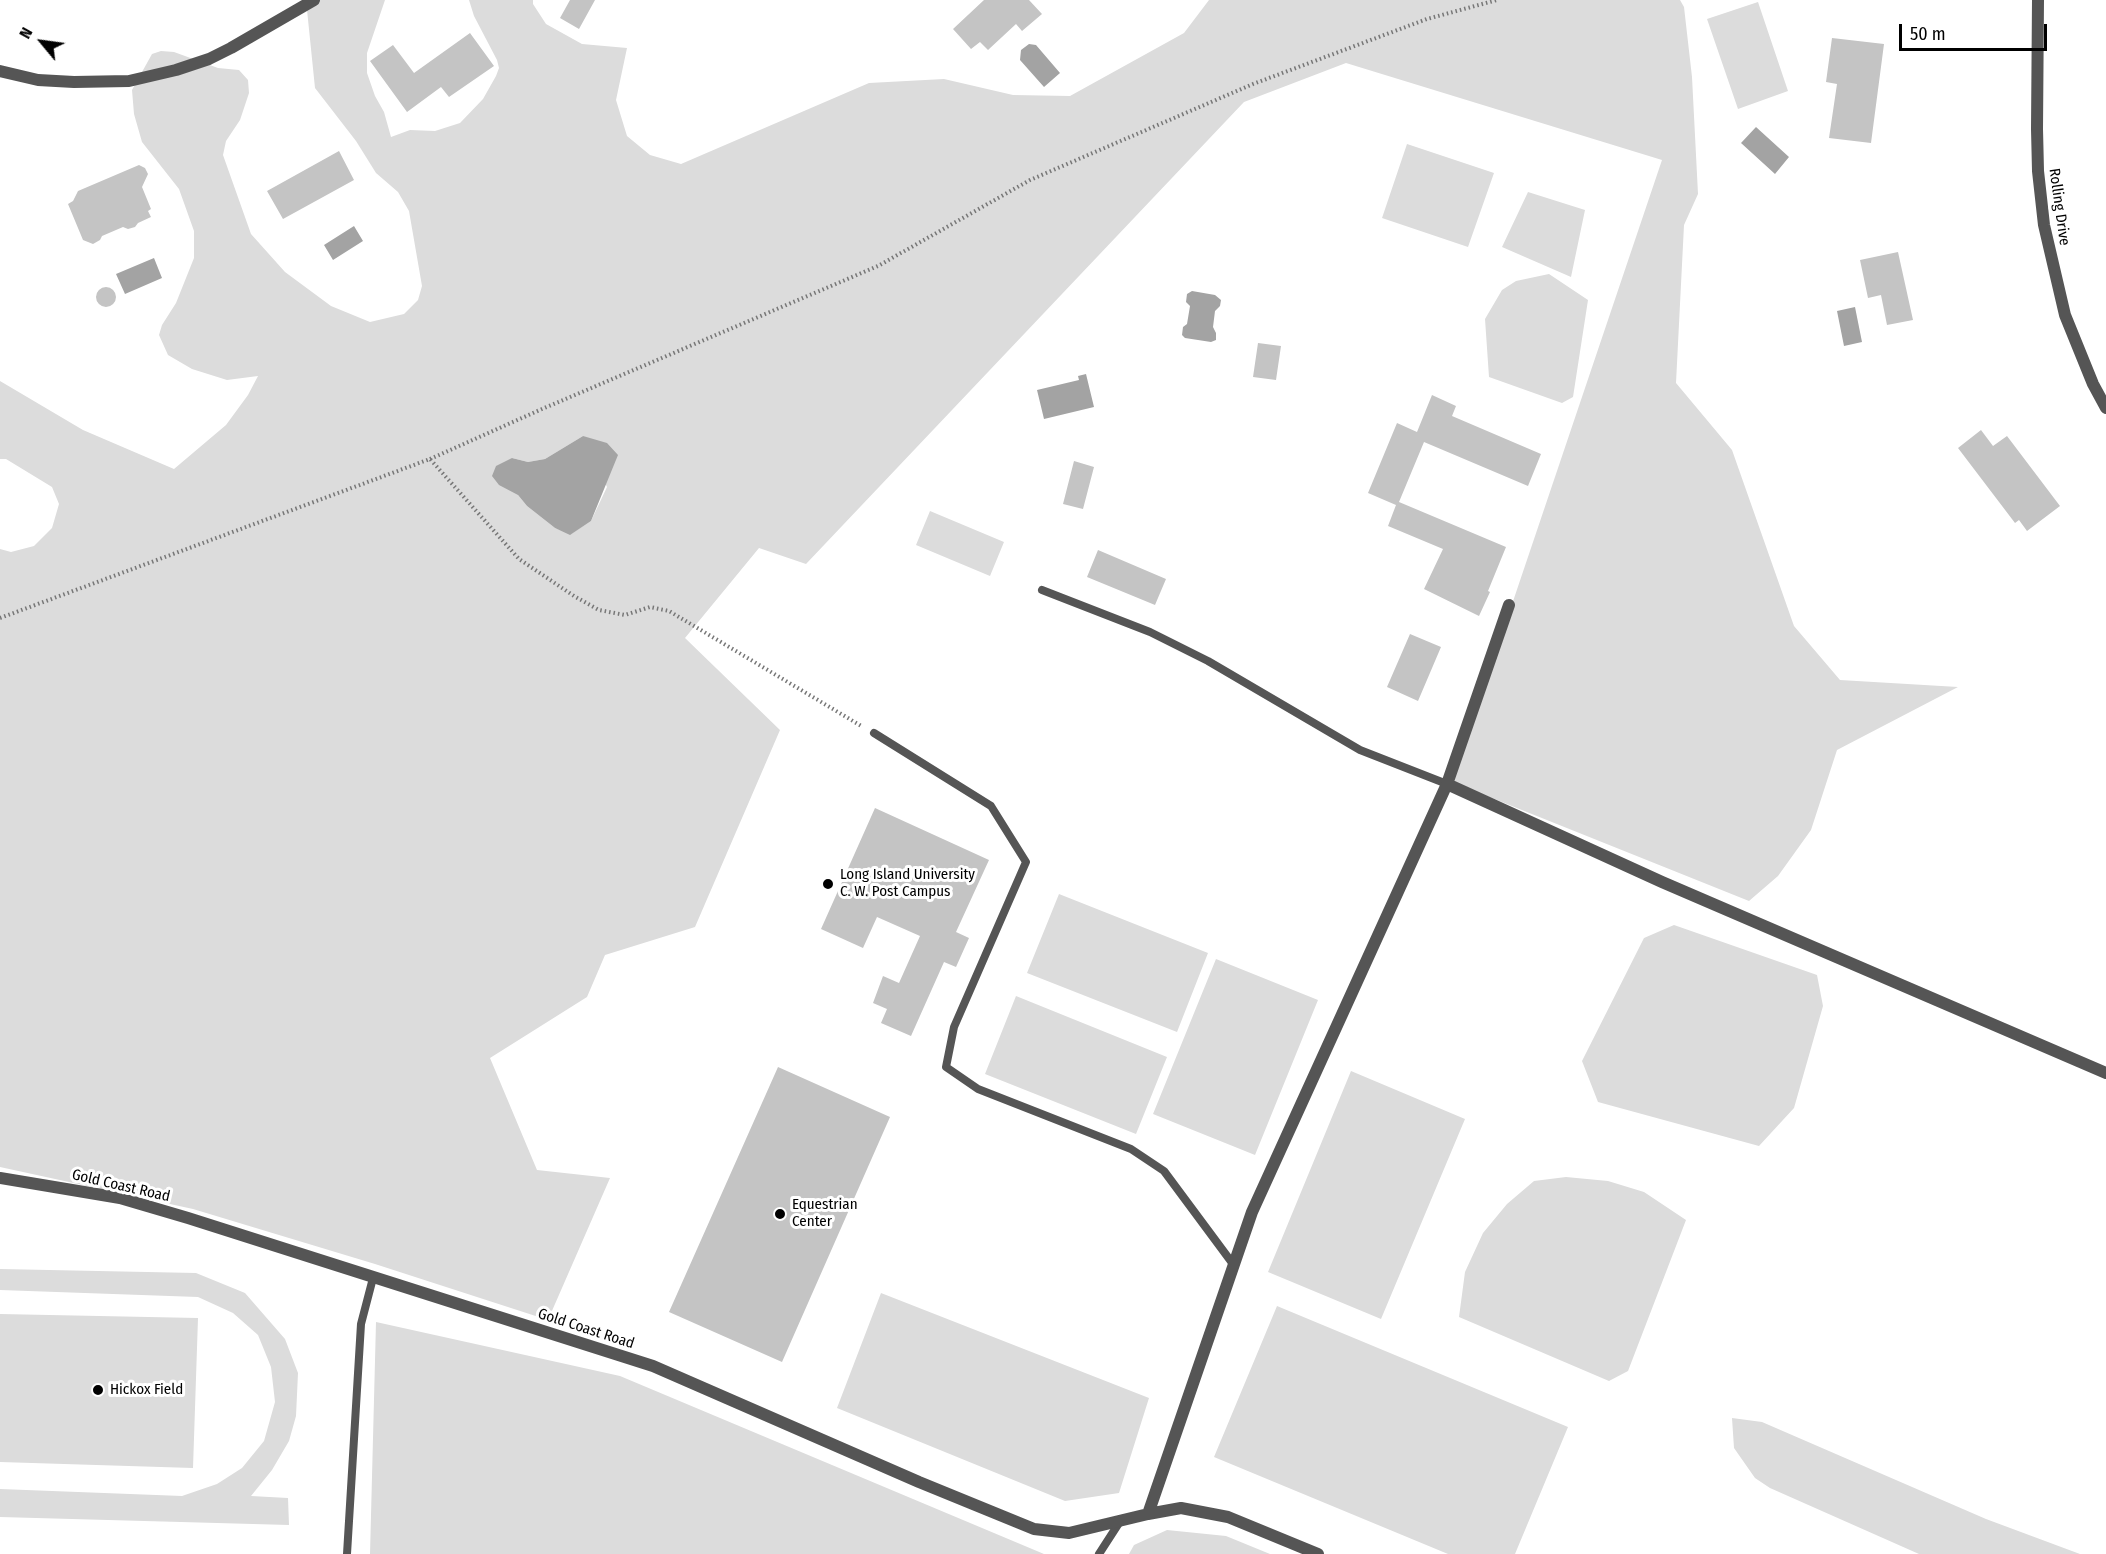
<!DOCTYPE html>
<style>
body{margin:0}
#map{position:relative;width:2106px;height:1554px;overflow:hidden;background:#fff;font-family:"Fira Sans Condensed",sans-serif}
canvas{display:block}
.north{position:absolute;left:12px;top:12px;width:60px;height:60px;-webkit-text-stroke:4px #fff;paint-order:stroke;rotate:299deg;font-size:16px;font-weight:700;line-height:24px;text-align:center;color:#000}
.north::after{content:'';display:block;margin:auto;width:21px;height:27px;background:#000;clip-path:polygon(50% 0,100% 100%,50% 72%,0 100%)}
.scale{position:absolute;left:1899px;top:24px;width:148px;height:27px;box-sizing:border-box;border:3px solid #000;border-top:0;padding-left:8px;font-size:18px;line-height:21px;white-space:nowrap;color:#000;-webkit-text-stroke:4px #fff;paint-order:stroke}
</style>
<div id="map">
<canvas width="2106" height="1554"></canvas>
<div class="north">N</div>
<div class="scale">50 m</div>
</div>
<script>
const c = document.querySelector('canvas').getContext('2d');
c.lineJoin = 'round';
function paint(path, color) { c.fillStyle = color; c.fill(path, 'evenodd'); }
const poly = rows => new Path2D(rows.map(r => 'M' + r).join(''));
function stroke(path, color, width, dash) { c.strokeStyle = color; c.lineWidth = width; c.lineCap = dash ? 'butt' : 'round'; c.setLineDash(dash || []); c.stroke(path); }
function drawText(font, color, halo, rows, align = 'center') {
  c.font = font + ' "Fira Sans Condensed",sans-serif'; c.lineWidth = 6; c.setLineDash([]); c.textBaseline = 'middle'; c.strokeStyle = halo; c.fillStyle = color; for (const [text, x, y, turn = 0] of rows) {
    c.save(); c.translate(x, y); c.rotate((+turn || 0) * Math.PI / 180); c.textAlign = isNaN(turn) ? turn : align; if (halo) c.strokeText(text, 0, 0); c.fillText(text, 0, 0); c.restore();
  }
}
const green = poly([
 [306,0,385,0,367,53,367,73,375,96,384,112,391,137,410,130,435,131,460,123,483,99,496,76,499,68,497,60,474,16,469,0,533,0,533,4,546,24,582,44,627,48,616,100,627,136,650,155,681,164,869,83,944,79,1013,95,1070,96,1184,33,1209,0,1680,0,1684,7,1692,77,1698,194,1684,225,1676,383,1732,450,1794,626,1840,680,1958,687,1837,750,1811,830,1778,876,1749,901,1452,782,1662,160,1346,63,1244,102,806,564,759,548,685,638,780,730,695,927,605,955,587,997,490,1058,537,1170,610,1178,548,1320,375,1264,193,1209,0,1167,0,549,11,552,34,546,52,528,59,504,52,487,6,459,0,459,0,381,83,430,174,469,226,425,248,395,258,376,227,380,192,369,168,355,159,335,162,325,176,303,194,258,194,231,179,189,142,142,134,114,132,90,152,54,161,51,174,52,218,68,239,70,248,80,249,93,240,120,226,141,223,155,251,234,285,272,331,306,370,322,404,314,418,300,422,286,409,211,398,192,376,173,356,141,315,88],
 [583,436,607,487,591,521,571,534,555,528,527,506,518,495,512,458,528,462,545,459],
 [1758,2,1788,91,1738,109,1707,19],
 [1407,144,1494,173,1468,247,1382,218],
 [1528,192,1585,210,1571,277,1502,247],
 [1549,274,1588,300,1573,397,1562,403,1489,377,1485,319,1502,290,1516,281],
 [930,511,1004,542,990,576,916,545],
 [1059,894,1208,953,1177,1032,1027,973],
 [1674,925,1817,975,1823,1006,1794,1108,1759,1146,1598,1102,1582,1061,1644,938],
 [1216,959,1318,1000,1255,1155,1153,1114],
 [1016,996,1167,1057,1136,1134,985,1074],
 [1351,1071,1465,1119,1381,1319,1268,1272],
 [1566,1177,1608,1181,1644,1192,1686,1220,1628,1371,1609,1381,1459,1317,1465,1272,1483,1233,1507,1204,1534,1181],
 [0,1269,196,1273,245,1293,285,1339,298,1373,296,1416,289,1441,272,1470,251,1496,288,1498,289,1525,0,1517,0,1489,182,1496,217,1484,242,1468,264,1441,275,1402,271,1367,258,1335,233,1313,198,1297,0,1290],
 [881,1293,1149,1398,1119,1493,1065,1501,837,1408],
 [1277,1306,1568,1427,1515,1554,1448,1554,1214,1457],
 [0,1314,198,1318,193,1468,0,1462],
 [376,1322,620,1376,1044,1554,370,1554],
 [1732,1418,1762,1422,1986,1519,2080,1554,1919,1554,1770,1488,1755,1478,1734,1448],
 [1167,1530,1226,1536,1270,1554,1129,1554,1134,1545]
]);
const water = poly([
 [1029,44,1036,45,1060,73,1044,87,1020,60,1021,50],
 [1756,127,1789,157,1775,174,1741,143],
 [354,226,363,241,333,260,324,245],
 [154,258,162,278,125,294,116,274],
 [1192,291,1215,295,1221,300,1220,306,1215,311,1213,327,1216,333,1216,340,1211,342,1185,338,1182,335,1183,327,1187,324,1190,306,1186,302,1187,294],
 [1855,307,1862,342,1844,346,1837,311],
 [1086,374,1094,407,1044,419,1037,390,1079,380,1078,376],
 [583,436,607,443,618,455,591,521,570,535,555,528,527,506,518,495,499,485,492,476,496,466,512,458,528,462,545,459]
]);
const building = poly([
 [570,0,595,0,579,29,560,18],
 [984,0,1029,0,1042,14,1022,31,1016,24,988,50,980,42,971,49,953,29],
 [470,33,494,66,449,97,441,87,407,112,370,61,393,45,414,73],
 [1832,38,1884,44,1871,143,1829,138,1837,84,1826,82],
 [339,151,354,180,283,219,267,191],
 [139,165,145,168,148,174,142,187,151,209,148,211,151,217,138,223,135,227,128,229,123,227,102,236,100,240,93,244,83,240,68,204,73,201,78,191],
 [1898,252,1913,320,1887,325,1881,295,1868,298,1860,260],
 '96 297a10 10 0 1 1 20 0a10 10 0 1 1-20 0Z',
 [1258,343,1281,346,1276,380,1253,377],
 [1432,395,1456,406,1452,416,1541,454,1528,486,1424,442,1399,502,1506,547,1488,591,1490,592,1479,616,1424,589,1443,549,1388,526,1396,505,1368,493,1397,423,1417,432],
 [1981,430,1993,446,2007,436,2060,506,2027,531,2019,520,2015,523,1958,448],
 [1074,461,1094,467,1083,509,1063,504],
 [1098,550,1166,579,1155,605,1087,577],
 [1410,634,1441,647,1418,701,1387,687],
 [875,808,989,860,956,932,969,938,956,967,944,962,911,1036,881,1023,887,1009,873,1003,883,976,899,983,920,936,877,917,863,948,821,929],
 [778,1067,890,1117,782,1362,669,1312]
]);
const path = poly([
 [430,459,542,409,878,266,1030,180,1253,84,1427,19,1497,0],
 [0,618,430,459,519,559,574,596,599,610,625,615,650,607,669,611,863,727]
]);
const service = poly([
 [1042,590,1150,632,1208,661,1360,750,1447,784],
 [874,733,991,806,1026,862,954,1027,946,1067,978,1089,1131,1149,1164,1171,1233,1264],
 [347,1554,361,1324,373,1278],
 [1099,1554,1119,1523]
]);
const minor = poly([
 [2038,0,2037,129,2038,171,2044,225,2065,315,2093,384,2106,408],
 [0,71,38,80,74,82,129,81,176,70,209,59,231,48,314,0],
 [1447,784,1662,882,2106,1073],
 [0,1178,120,1198,188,1218,653,1366,919,1482,1034,1529,1069,1533,1148,1514,1181,1508,1228,1517,1318,1554],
 [1148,1514,1252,1212,1447,784,1509,605]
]);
const markers = [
 [828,884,6,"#000"],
 [780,1214,6,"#000"],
 [98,1390,6,"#000"]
];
const streetNames = [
 ["Rolling Drive",2059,207,82],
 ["Gold Coast Road",121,1186,13],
 ["Gold Coast Road",586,1329,18]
];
const poiNames = [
 ["Long Island University",840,875],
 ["C. W. Post Campus",840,892],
 ["Equestrian",792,1205],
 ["Center",792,1222],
 ["Hickox Field",110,1390]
];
paint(green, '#dcdcdc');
paint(water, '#a3a3a3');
paint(building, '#c4c4c4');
stroke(path, '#777', 4, [1.5, 3]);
stroke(service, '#555', 8);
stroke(minor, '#555', 12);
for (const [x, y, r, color] of markers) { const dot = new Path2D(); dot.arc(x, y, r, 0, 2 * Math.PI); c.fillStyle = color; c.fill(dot); stroke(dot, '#fff', 2); }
drawText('15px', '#000', '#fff', streetNames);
drawText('15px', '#000', '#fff', poiNames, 'left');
</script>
